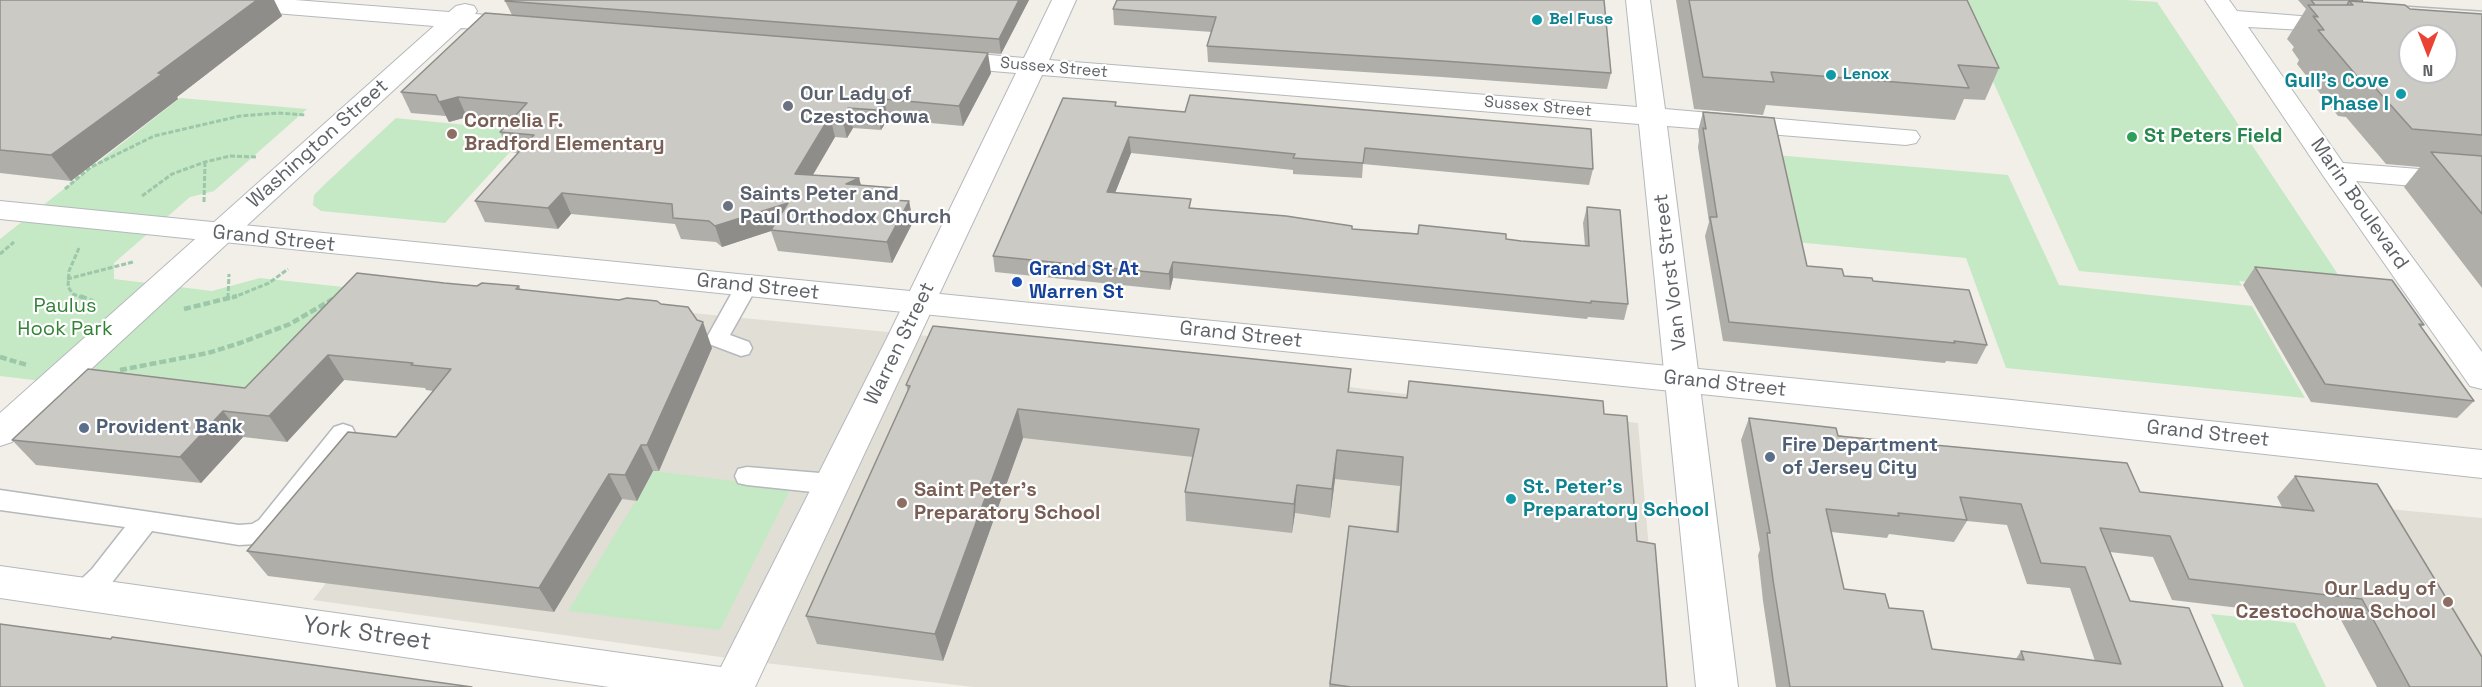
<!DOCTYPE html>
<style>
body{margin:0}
#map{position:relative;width:2482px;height:687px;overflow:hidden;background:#f1efe8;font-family:"Space Grotesk",sans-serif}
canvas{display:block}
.north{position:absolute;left:2398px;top:24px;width:60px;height:60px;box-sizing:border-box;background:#fff;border:2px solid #bfc1c3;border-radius:50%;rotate:180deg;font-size:16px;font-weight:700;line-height:24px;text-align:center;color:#5f6368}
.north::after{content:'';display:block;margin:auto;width:21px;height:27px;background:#ea4335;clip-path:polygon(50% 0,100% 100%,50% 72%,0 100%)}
</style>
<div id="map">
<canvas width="2482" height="687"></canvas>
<div class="north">N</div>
</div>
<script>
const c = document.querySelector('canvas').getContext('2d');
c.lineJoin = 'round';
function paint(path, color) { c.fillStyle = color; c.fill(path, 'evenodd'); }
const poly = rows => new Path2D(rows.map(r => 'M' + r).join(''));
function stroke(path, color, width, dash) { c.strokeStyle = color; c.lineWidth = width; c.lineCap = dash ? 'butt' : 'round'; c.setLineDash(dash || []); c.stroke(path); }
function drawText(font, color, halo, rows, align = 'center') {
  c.font = font + ' "Space Grotesk",sans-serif'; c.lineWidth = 4.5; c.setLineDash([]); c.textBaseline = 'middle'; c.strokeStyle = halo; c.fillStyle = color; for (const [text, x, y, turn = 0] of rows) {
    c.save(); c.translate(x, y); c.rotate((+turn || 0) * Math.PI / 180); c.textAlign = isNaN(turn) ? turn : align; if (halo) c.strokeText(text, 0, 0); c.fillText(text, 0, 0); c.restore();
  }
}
const education = poly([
 [589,303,980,341,1638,423,1661,687,974,687,756,662,313,600,440,433],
 [2358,506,2482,518,2482,687]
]);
const green = poly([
 [1956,0,2126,0,2157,2,2349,291,2239,281,2242,286,2079,271],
 [180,98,307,109,214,191,190,197,114,263,114,279,212,291,260,278,371,290,262,407,0,376,0,239],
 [396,118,405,119,529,131,445,223,321,211,313,205,314,195,325,184],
 [1775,155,2008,175,2059,285,2252,306,2305,398,2006,368,1966,258,1795,242],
 [654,471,791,488,720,630,568,611],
 [2211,614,2295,623,2326,687,2244,687]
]);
const pathFar1 = poly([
 [65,189,91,167,154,136,240,116,278,113,306,115],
 [142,196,172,174,205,162,230,156,257,157],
 [204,202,205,162],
 [79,248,69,271,68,287,73,294,83,298],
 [0,254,14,242],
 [67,279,133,262],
 [228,298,229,274],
 [232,298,269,283,288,269]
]);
const path = poly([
 [80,296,94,302],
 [228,299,228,296],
 [184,309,237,296],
 [0,357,27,365],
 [120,370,208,353,240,343,290,324,333,299]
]);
const service = poly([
 [747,278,755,280,758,285,730,335,749,342,752,348,749,354,741,356,709,344,706,339,739,280,747,278],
 [343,424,352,427,355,433,352,439,277,534,256,544,239,545,152,531,110,585,93,601,84,604,75,601,71,593,75,585,92,569,125,527,0,510,0,490,239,525,252,524,259,520,334,427,343,424],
 [747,467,832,474,841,477,844,484,841,491,832,494,747,485,738,483,735,476,738,469,747,467]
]);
const minor = poly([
 [189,0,295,0,449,12,456,6,465,4,474,6,477,11,475,14,520,18,529,20,532,25,529,30,520,32,461,28,12,442,0,446,0,413,434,26,201,7,192,5,189,0],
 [1052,0,1076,0,1049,60,1637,107,1626,0,1650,0,1665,109,1916,131,1920,137,1916,143,1906,145,1667,126,1738,687,1696,687,1639,124,1042,75,755,687,609,687,0,598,0,566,721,667,887,338,1016,73,945,67,936,64,932,59,936,54,945,51,1024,58,1052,0],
 [2205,0,2229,0,2237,11,2351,20,2354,25,2351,30,2342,32,2248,27,2343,163,2482,174,2482,192,2356,181,2482,352,2482,389,2470,386,2324,177,2205,0]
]);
const tertiary = poly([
 [0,201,2002,399,2482,450,2482,478,2002,425,0,219,0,201]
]);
const tram = poly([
 [2391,5,2482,11]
]);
const wall = poly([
 [0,0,274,0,282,16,177,97,178,99,71,181,0,173],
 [506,0,1029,0,1001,54,806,39,991,73,963,126,888,119,881,130,853,128,847,138,835,137,813,175,859,178,861,185,896,188,899,200,909,201,913,222,892,263,778,251,771,231,722,247,716,242,681,239,675,224,571,214,558,229,485,222,475,201,518,153,510,152,500,132,510,121,467,117,449,122,446,116,411,113,401,92,512,15,505,1],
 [1117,0,1611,73,1607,89,1442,77,1208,62,1207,46,1212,32,1114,25,1113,9],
 [1676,0,1967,0,1999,68,1985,100,1964,99,1955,120,1766,105,1763,115,1694,109],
 [2298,0,2362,0,2363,2,2410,9,2482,14,2482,288,2404,187,2420,167,2386,164,2346,117,2338,116,2297,64,2299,60,2292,50,2294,47,2287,39,2306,9],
 [1116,102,1116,106,1593,169,1589,185,1363,164,1362,178,1293,174,1293,170,1131,153,1115,193,1192,208,1352,229,1506,239,1521,241,1585,246,1583,223,1587,207,1628,304,1624,320,1588,317,1587,319,1173,278,1170,290,995,272,993,256],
 [1703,112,1807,266,1844,276,1873,281,1987,345,1977,364,1946,361,1945,363,1723,341,1705,236,1709,222,1698,147,1699,141,1698,131],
 [2255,267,2424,325,2421,327,2474,401,2457,418,2311,402,2243,285],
 [444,283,477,286,519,286,521,290,712,348,659,471,653,471,637,501,622,499,554,612,268,576,247,551,396,437,433,391,426,390,425,388,344,380,287,442,243,437,201,483,36,465,12,440,245,388],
 [1351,369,1349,392,1407,398,1409,381,1604,414,1637,541,1667,687,1329,687,1349,526,1396,532,1400,486,1335,479,1330,518,1295,513,1292,533,1186,521,1185,492,1193,457,1023,438,943,661,817,644,806,616,908,391,906,385],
 [1749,418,2140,492,2282,507,2277,497,2295,476,2482,687,2377,687,2341,620,2172,600,2153,557,2110,552,2130,601,2223,687,1776,687,1763,601,1758,555,1760,550,1741,440],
 [1967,521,2007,525,2027,584,2070,588,2095,661,2021,651,2016,659,1932,649,1889,608,1844,589,1831,532,1887,538,1889,534,1954,542]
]);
const shadedWall = poly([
 [257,0,274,0,282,16,177,97,178,99,71,181,51,155,158,73],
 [1019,0,1029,0,1001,54,999,39],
 [988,53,991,73,963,126,959,106],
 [458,97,467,117,449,122,439,102],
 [884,99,888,119,881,130,877,110],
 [848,108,853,128,847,138,842,118],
 [830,116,835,137,801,195,795,174],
 [1129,137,1131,153,1109,208,1107,192],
 [859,178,864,198,846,184],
 [896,188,901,208,890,200],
 [562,193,571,214,558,229,548,208],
 [909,201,913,222,892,263,887,242],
 [788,203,771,231,722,247,715,226],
 [1173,262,1173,278,1170,290,1169,274],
 [703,322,712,348,659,471,647,445],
 [328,355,344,380,287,442,269,416],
 [1018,409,1023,438,943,661,935,634],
 [223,411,243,437,201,483,180,457],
 [641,445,653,471,637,501,625,475],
 [1337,450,1335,479,1330,518,1332,489],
 [609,474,622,499,554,612,539,588],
 [1297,485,1295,513,1292,533,1294,504]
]);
const building = poly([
 [0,0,257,0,158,73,162,74,51,155,0,150,0,0],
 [506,0,1019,0,999,39,505,1,506,0],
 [1117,0,1604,0,1611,73,1443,61,1207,46,1216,17,1113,9,1117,0],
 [1689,0,1967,0,1999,68,1958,65,1969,88,1771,72,1774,82,1703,77,1689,0],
 [2311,0,2362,0,2363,2,2349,1,2347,5,2315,5,2311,0],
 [2349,1,2405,5,2410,9,2482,14,2482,135,2412,129,2370,82,2361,81,2318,30,2324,30,2313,16,2318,17,2308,5,2353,5,2349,1],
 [2410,36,2446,36,2446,72,2410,72,2410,36],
 [485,13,988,53,959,106,884,99,877,110,848,108,842,118,830,116,795,174,859,178,846,184,896,188,890,200,909,201,887,242,771,230,788,203,715,226,709,221,673,218,672,204,562,193,548,208,475,201,534,135,500,132,527,103,458,97,439,102,436,95,401,92,485,13],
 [1190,95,1591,129,1593,169,1365,148,1363,163,1293,158,1295,154,1129,137,1107,192,1191,199,1189,208,1286,216,1352,226,1352,229,1418,234,1419,225,1506,234,1506,239,1521,241,1589,246,1587,207,1620,210,1628,304,1591,301,1591,303,1173,262,1169,274,993,256,1063,98,1116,102,1115,106,1185,112,1190,95],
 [1703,112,1774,118,1807,266,1842,269,1844,276,1872,278,1873,281,1969,290,1987,345,1954,341,1955,343,1729,322,1710,217,1717,217,1703,128,1706,129,1703,112],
 [2431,152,2482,156,2482,214,2431,152],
 [2255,267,2392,280,2424,325,2419,324,2474,401,2325,384,2255,267],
 [357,273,444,283,477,286,482,283,519,286,516,289,619,300,627,298,657,301,661,304,688,307,697,320,703,322,647,445,641,445,625,475,609,474,539,588,247,551,348,432,396,437,451,369,411,365,413,363,328,355,269,416,223,411,180,457,12,440,88,369,245,388,357,273],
 [933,326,1351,369,1348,392,1407,398,1409,381,1603,401,1604,414,1627,416,1637,541,1655,544,1667,687,1351,687,1330,684,1349,526,1398,532,1403,457,1337,450,1332,489,1297,485,1294,504,1185,492,1199,429,1018,409,935,634,806,616,910,386,906,385,933,326],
 [1749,418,1836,428,1838,436,2127,463,2140,492,2314,511,2295,476,2377,484,2482,657,2482,687,2410,687,2362,599,2189,579,2170,536,2100,528,2130,601,2189,608,2223,687,1790,687,1773,580,1767,533,1770,533,1749,418],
 [1960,497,2021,504,2041,563,2085,567,2121,664,2021,651,2024,660,1932,649,1923,611,1889,608,1885,594,1844,589,1826,509,1899,516,1898,513,1967,520,1960,497],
 [0,624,111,639,112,637,472,687,0,687,0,624]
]);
const markers = [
 [1537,20,6,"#0f9aa8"],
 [1831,75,6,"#0f9aa8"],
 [2401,94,6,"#0f9aa8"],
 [788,106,6,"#6b7280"],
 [452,134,6,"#8d6e63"],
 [2132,137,6,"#2e9e5b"],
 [728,206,6,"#6b7280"],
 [1017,282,6,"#1a4fb4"],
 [84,428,6,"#5c6f8a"],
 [1770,457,6,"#5c6f8a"],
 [1511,499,6,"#0f9aa8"],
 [902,503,6,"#8d6e63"],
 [2448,602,6,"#8d6e63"]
];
const farCulturenames = [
 ["Bel Fuse",1549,20],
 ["Lenox",1843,75]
];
const farStreetnames = [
 ["Sussex Street",1054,68,5],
 ["Sussex Street",1538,107,5]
];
const cultureNames = [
 ["Gull's Cove",2389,82],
 ["Phase I",2389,105],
 ["St. Peter's",1523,488,"left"],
 ["Preparatory School",1523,511,"left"]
];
const worshipNames = [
 ["Our Lady of",800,95],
 ["Czestochowa",800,118],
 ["Saints Peter and",740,195],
 ["Paul Orthodox Church",740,218]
];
const educationNames = [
 ["Cornelia F.",464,122],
 ["Bradford Elementary",464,145],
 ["Saint Peter's",914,491],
 ["Preparatory School",914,514],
 ["Our Lady of",2436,590,"right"],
 ["Czestochowa School",2436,613,"right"]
];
const leisureNames = [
 ["St Peters Field",2144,137]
];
const streetNames = [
 ["Washington Street",318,144,-42],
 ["Marin Boulevard",2359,204,55],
 ["Grand Street",274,239,6],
 ["Van Vorst Street",1671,272,-97],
 ["Grand Street",758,287,6],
 ["Grand Street",1241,335,6],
 ["Warren Street",900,344,-64],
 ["Grand Street",1725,384,6],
 ["Grand Street",2208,434,6]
];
const transitNames = [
 ["Grand St At",1029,270],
 ["Warren St",1029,293]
];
const parkNames = [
 ["Paulus",65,307],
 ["Hook Park",65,330]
];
const serviceNames = [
 ["Provident Bank",96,428],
 ["Fire Department",1782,446],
 ["of Jersey City",1782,469]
];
const nearStreetnames = [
 ["York Street",367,634,8]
];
paint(education, '#e1ded6');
paint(green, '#c5e8c5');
stroke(service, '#b5b8bc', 3);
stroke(minor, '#b5b8bc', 2);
stroke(tertiary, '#b5b8bc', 2);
stroke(pathFar1, '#9cc7a9', 3, [5, 2]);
stroke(path, '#9cc7a9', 4.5, [7, 3]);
paint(service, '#fff');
paint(minor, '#fff');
paint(tertiary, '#fff');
stroke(tram, '#b6b7b8', 1.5);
paint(wall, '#afaea9');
paint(shadedWall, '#8f8d8a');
paint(building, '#cccac5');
stroke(building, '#8f8d8a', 1.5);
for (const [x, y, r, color] of markers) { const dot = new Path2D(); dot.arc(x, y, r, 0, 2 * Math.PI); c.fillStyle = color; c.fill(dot); stroke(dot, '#fff', 2); }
drawText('bold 16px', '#0d838f', '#fff', farCulturenames, 'left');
drawText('16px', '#5f6368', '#fff', farStreetnames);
drawText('bold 20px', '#0d838f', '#fff', cultureNames, 'right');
drawText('bold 20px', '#5b616d', '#fff', worshipNames, 'left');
drawText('bold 20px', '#785e54', '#fff', educationNames, 'left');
drawText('bold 20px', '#27864d', '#fff', leisureNames, 'left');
drawText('20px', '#5f6368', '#fff', streetNames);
drawText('bold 20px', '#164399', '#fff', transitNames, 'left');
drawText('20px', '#348238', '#fff', parkNames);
drawText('bold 20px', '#4e5e75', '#fff', serviceNames, 'left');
drawText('24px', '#5f6368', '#fff', nearStreetnames);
</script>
